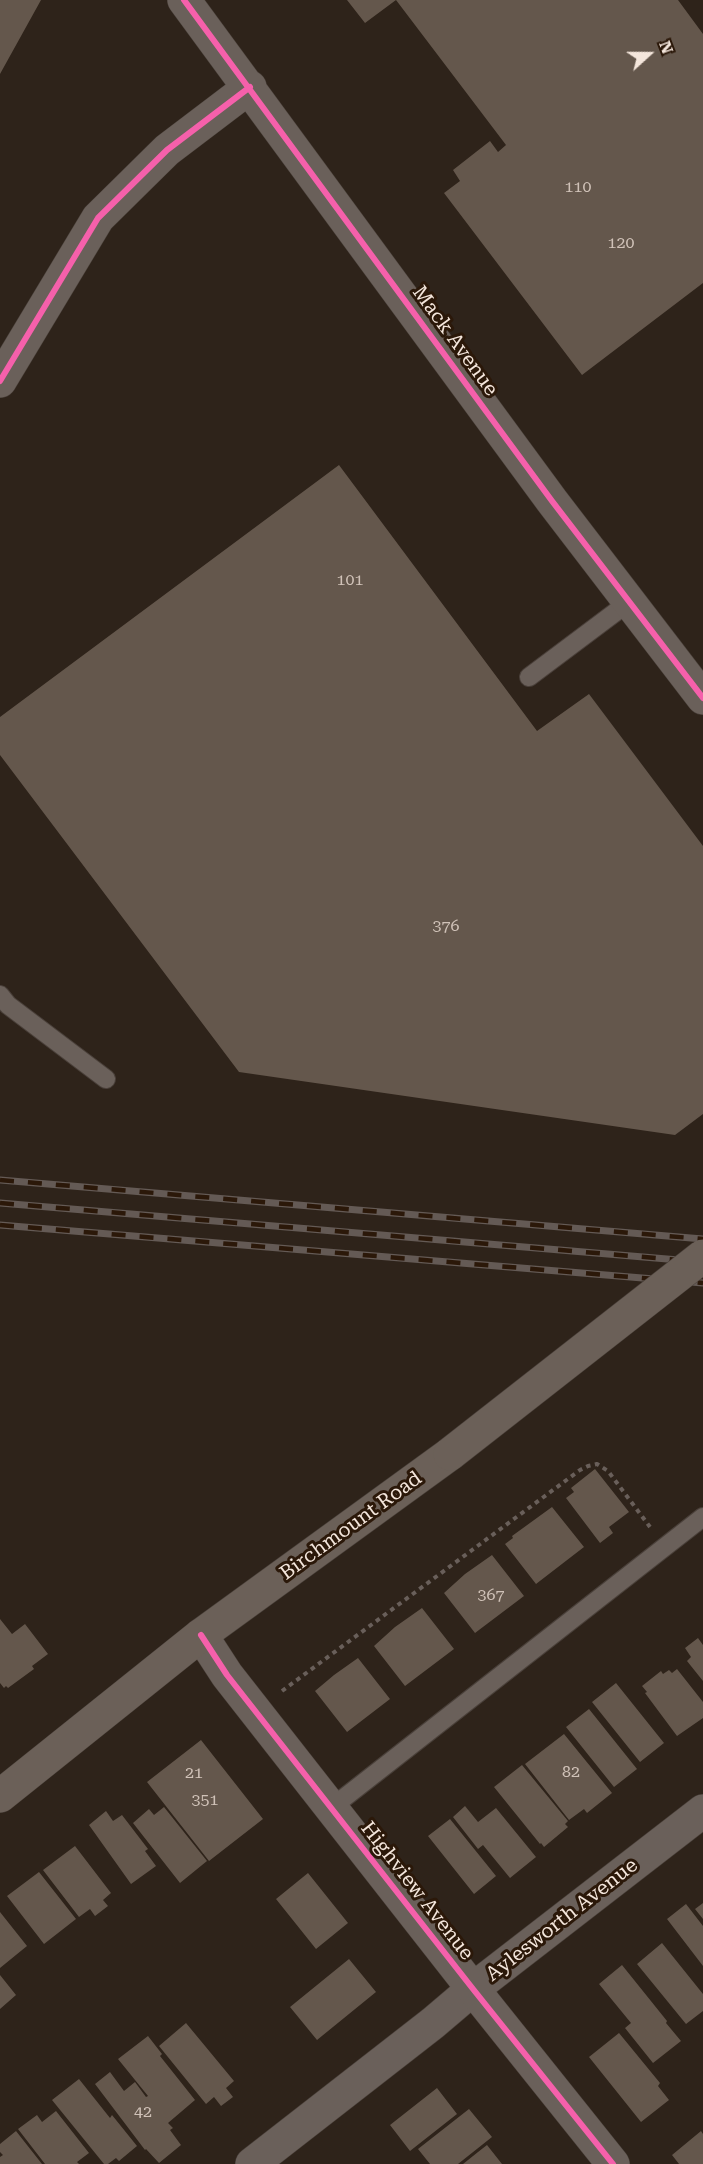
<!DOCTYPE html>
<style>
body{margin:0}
#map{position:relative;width:703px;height:2164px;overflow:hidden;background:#2e231a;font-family:"Roboto Serif",serif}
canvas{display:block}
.north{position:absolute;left:619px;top:24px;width:60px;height:60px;-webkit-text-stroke:4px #2b1809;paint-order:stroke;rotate:69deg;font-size:16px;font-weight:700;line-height:24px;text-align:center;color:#f4e6dc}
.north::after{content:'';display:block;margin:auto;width:21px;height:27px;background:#f4e6dc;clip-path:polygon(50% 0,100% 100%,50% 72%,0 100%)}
</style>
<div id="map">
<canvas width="703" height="2164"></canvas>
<div class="north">N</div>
</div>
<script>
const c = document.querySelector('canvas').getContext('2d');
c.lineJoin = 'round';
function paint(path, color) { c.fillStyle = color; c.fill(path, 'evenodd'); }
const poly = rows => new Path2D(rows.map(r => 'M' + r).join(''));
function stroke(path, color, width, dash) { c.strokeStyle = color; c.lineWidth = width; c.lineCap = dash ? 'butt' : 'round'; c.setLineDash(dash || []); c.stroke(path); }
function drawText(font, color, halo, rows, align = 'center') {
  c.font = font + ' "Roboto Serif",serif'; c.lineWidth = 6; c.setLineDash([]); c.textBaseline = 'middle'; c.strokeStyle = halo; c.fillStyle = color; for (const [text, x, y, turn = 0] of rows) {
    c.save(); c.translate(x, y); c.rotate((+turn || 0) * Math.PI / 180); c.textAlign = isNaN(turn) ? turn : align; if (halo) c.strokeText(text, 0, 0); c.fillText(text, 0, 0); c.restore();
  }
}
const building = poly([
 [0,0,41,0,0,74],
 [347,0,396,0,365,23],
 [396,0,678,0,703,34,703,283,582,375,444,193,460,181,453,170,490,141,498,152,506,145],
 [339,465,537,731,589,694,703,846,703,1114,675,1135,239,1072,0,755,0,717],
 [595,1469,629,1512,609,1527,613,1533,600,1543,566,1498,574,1492,571,1488],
 [552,1507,584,1547,536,1584,505,1544,513,1538,512,1536],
 [492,1555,524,1596,475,1633,444,1593,465,1574],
 [422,1608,454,1649,405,1686,374,1646,395,1627],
 [0,1619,12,1634,25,1624,48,1654,32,1666,34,1669,8,1688,6,1686,4,1688,0,1683],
 [698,1638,703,1645,703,1681,687,1661,691,1657,685,1648],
 [358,1658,390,1699,347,1732,315,1691,334,1675],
 [677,1669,703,1702,703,1718,677,1736,645,1693,647,1692,642,1686,661,1671,663,1674,669,1670,672,1673],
 [616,1683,664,1743,640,1762,592,1702],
 [589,1709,637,1769,614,1787,566,1727],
 [564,1734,612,1793,587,1813,584,1809,569,1820,525,1764],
 [201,1740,263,1819,209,1861,147,1782],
 [522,1765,568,1821,565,1824,568,1827,544,1847,541,1843,540,1844,494,1787],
 [465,1806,478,1822,496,1808,536,1857,510,1878,483,1845,478,1849,453,1817],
 [164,1807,207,1861,180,1883,133,1823,149,1809,154,1815],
 [106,1811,113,1821,122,1815,148,1849,145,1851,156,1866,131,1884,89,1825],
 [450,1819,496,1876,474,1894,428,1836],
 [75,1846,111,1893,103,1900,108,1906,95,1916,90,1909,79,1917,43,1870],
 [39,1872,76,1919,44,1944,7,1896],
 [308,1873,348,1923,316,1949,276,1899],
 [703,1903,703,1919,695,1909],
 [686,1904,703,1926,703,1966,667,1919],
 [0,1912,27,1946,0,1968],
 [662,1943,703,1994,703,2011,686,2024,637,1964],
 [349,1959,376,1992,317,2040,290,2007],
 [622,1965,667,2021,666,2023,681,2041,653,2063,625,2028,631,2023,599,1984],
 [0,1975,16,1995,0,2009],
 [186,2023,234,2081,226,2088,233,2097,221,2106,214,2097,206,2104,159,2046],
 [619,2033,660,2083,658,2086,669,2100,641,2122,589,2057],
 [148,2036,162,2054,160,2056,195,2100,168,2123,173,2128,170,2130,181,2145,159,2163,146,2149,145,2150,95,2084,110,2072,124,2091,135,2082,146,2097,148,2096,118,2059],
 [79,2079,110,2118,112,2115,137,2146,119,2161,116,2158,108,2164,104,2164,52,2100],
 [437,2088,457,2114,410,2151,390,2125],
 [469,2109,492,2137,458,2164,430,2164,418,2149],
 [56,2111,89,2153,77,2162,79,2164,45,2164,18,2129,37,2115,42,2122],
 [16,2131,42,2164,0,2164,0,2157,3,2155,0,2152,0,2144],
 [701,2131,703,2134,703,2164,679,2164,672,2155],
 [487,2145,502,2164,463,2164,478,2152]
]);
const path = poly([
 [282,1691,580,1470,588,1466,597,1464,608,1471,650,1527]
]);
const service = poly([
 [529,677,629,602],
 [0,995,8,1005,106,1079],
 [331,1808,703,1517]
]);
const minor = poly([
 [184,0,552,501,703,698],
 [0,381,98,218,167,150,250,87],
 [252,2164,433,2023,473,1989,703,1811]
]);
const tertiary = poly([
 [201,1635,227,1675,473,1989,613,2164]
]);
const secondary = poly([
 [0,1796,201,1635,450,1454]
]);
const rail = poly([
 [0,1180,703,1239],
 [0,1203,703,1262],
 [0,1225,703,1283]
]);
const secondaryBridge = poly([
 [450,1454,703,1256]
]);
const cycleway = poly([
 [184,0,552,501,703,698],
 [0,381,98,218,167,150,250,87],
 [201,1635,227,1675,473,1989,613,2164]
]);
const numberNames = [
 ["110",578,187],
 ["120",621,243],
 ["101",350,580],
 ["376",446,926],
 ["367",491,1595],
 ["82",571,1772],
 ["21",194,1773],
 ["351",205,1800],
 ["42",143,2112]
];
const streetNames = [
 ["Mack Avenue",455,341,54],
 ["Birchmount Road",351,1526,-36],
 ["Highview Avenue",417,1891,52],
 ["Aylesworth Avenue",562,1920,-38]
];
paint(building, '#64574c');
stroke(service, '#4a403a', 20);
stroke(minor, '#4a403a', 34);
stroke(tertiary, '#4a403a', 34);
stroke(secondary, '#4a403a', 34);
stroke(path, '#695f5a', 4, [4.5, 4.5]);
stroke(service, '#6a605a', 18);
stroke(minor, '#6a605a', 33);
stroke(tertiary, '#6a605a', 33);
stroke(secondary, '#6b6058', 33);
stroke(rail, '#645a55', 7);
stroke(rail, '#2b1809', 4.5, [14]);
stroke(secondaryBridge, '#4a403a', 34, []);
stroke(secondaryBridge, '#6b6058', 33);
stroke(cycleway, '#f560ab', 6);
drawText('16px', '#d0c2b8', null, numberNames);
drawText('20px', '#f4e6dc', '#2b1809', streetNames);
</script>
